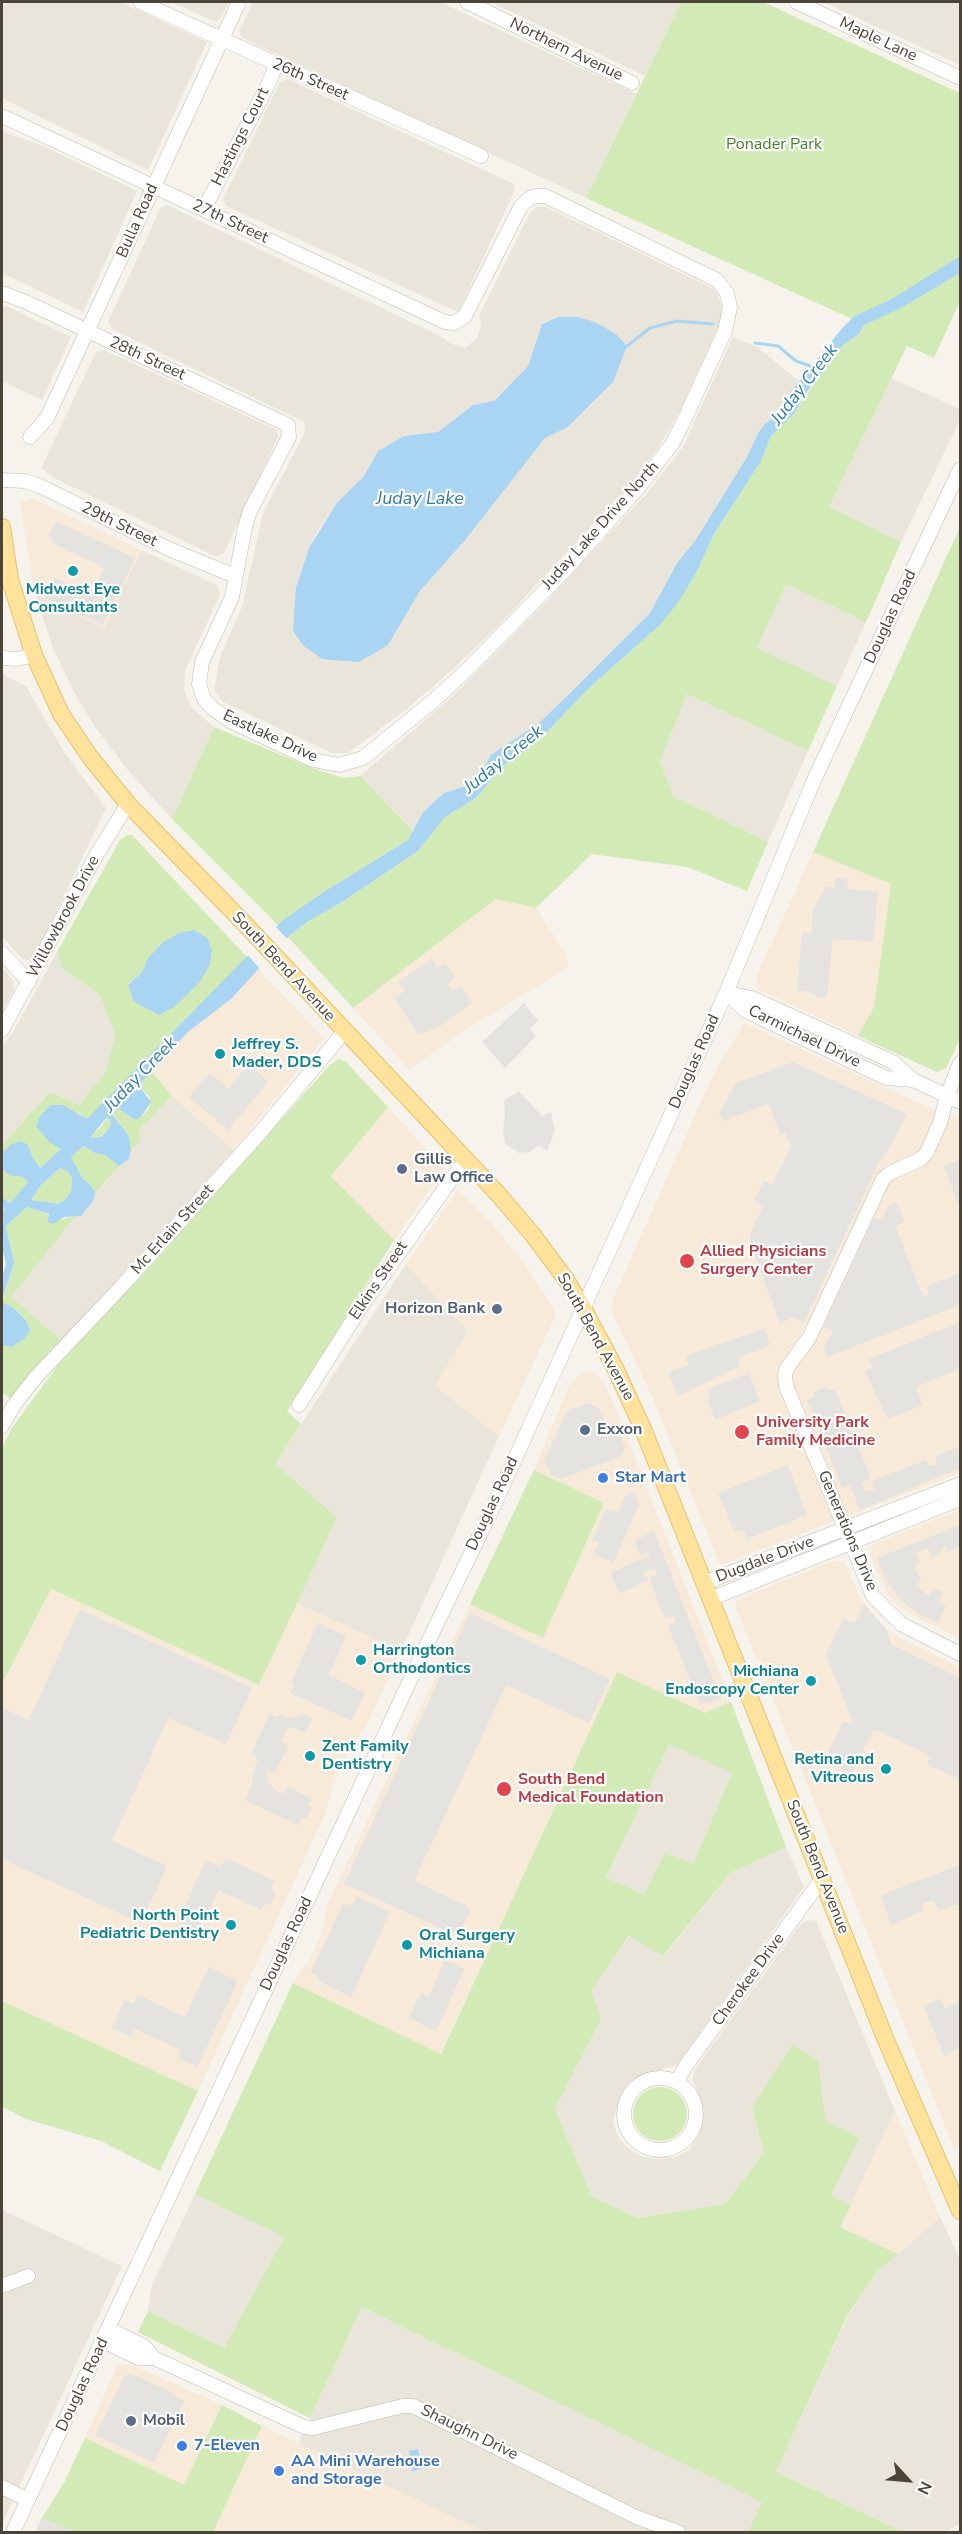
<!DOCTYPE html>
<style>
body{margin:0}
#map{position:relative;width:962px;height:2534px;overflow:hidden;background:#f6f3ec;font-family:"Nunito Sans",sans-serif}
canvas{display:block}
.frame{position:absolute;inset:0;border:3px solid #4b4439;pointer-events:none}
.north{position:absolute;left:878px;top:2450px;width:60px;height:60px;-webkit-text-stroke:4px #fff;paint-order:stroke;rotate:116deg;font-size:16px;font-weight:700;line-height:24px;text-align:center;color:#4b4439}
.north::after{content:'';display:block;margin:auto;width:21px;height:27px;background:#4b4439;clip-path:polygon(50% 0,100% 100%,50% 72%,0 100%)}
</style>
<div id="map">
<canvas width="962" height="2534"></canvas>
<div class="frame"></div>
<div class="north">N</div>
</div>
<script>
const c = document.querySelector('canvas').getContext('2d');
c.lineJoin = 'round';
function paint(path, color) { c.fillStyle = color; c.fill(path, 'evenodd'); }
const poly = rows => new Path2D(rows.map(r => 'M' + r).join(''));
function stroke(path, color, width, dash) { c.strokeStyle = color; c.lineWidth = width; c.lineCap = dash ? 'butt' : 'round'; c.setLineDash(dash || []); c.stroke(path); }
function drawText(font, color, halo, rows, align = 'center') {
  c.font = font + ' "Nunito Sans",sans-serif'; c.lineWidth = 4.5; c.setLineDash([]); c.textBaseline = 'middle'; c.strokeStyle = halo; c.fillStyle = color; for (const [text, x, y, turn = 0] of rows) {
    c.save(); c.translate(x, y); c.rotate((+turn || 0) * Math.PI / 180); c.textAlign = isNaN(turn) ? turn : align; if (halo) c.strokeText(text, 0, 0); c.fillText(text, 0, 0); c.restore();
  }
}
const residential = poly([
 [2,2,120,2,207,42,148,170,2,98],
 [171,2,229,2,220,20,213,21],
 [253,2,440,2,636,94,586,198,242,38,239,31],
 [491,2,681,2,645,76],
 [823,2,960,2,960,65],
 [287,79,514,184,515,190,458,312,226,206,223,199,280,82],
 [2,131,45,147,137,191,83,312,2,273],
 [167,205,440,336,452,344,465,348,477,338,481,326,479,315,530,213,537,207,546,207,714,289,720,300,723,316,681,409,659,447,632,482,498,626,452,670,408,708,348,753,332,753,223,702,214,690,220,657,242,607,263,513,305,432,304,422,112,329,108,322,161,207],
 [558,317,597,323,616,334,627,346,593,403,568,427,545,438,466,539,420,591,388,645,296,587,309,548,319,529,336,504,364,476,378,451,404,436,438,432,473,405,493,401,528,366,542,323],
 [6,306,71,337,42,400,2,381,2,308],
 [733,337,757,347,799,381,785,401,784,407,758,433,747,457,695,541,677,563,650,613,539,723,491,755,481,773,469,785,444,793,423,812,413,831,360,776,454,695,544,604,648,492,683,447],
 [104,350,277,430,278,437,224,553,217,557,54,478,41,468,96,352],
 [891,378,960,409,960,420,901,542,829,507],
 [141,550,217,585,220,594,185,671,184,690,192,708,214,727,172,819,127,769,95,727,74,692,53,648,35,594,104,628],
 [786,584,866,622,837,686,756,649],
 [2,674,26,686,64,752,106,808,35,957,28,960,22,959,2,936],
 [687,694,808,751,768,842,673,796,660,761],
 [57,952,62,968,100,995,115,1035,106,1071,79,1105,50,1092,2,1145,2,1047,13,1032],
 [2,967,14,981,13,991,2,1013],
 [172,1096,234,1150,62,1341,10,1297,76,1216,81,1216,94,1200,95,1193,119,1166,129,1159,131,1150,139,1141,139,1130],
 [406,1264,468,1331,435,1386,499,1436,401,1651,296,1603,337,1517,275,1464],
 [668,1743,733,1772,693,1864,645,1894,606,1879],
 [786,1847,804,1887,677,2065,640,2076,628,2084,618,2102,613,2123,619,2138,629,2149,643,2157,659,2159,675,2157,689,2150,699,2135,703,2119,702,2106,693,2079,695,2069,800,1925,808,1920,816,1921,895,2111,851,2205,831,2196,818,2060,752,2108,764,2153,725,2204,638,2218,592,2197,555,2109,601,2019,590,1990,630,1936,664,1956,730,1873],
 [195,2194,284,2237,224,2348,148,2311,152,2285],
 [2,2210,122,2266,2,2524],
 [940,2217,960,2259,960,2524,944,2532,903,2532,776,2472,849,2314,878,2271],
 [362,2307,763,2502,748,2532,485,2532,298,2444]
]);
const commercial = poly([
 [32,498,141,550,104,628,35,594,20,503],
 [813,852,891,884,874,1007,858,1036,758,989,756,977],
 [496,899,536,908,563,949,569,967,481,1020,409,1069,353,1008],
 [258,969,324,1038,234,1150,172,1096,151,1071,188,1032,241,990,245,982],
 [744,1023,928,1107,960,1118,960,1473,720,1565,652,1396,613,1315,612,1306,613,1299,712,1077],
 [388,1107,444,1169,394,1240,331,1176],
 [458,1190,493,1225,525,1264,554,1308,555,1317,499,1436,435,1386,468,1331,406,1264],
 [587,1371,599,1375,611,1397,731,1702,705,1714,617,1673,440,2054,293,1983,309,1961,322,1933,328,1903,470,1604,543,1637,604,1503,534,1470,569,1386,581,1372],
 [960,1510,960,1639,920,1619,896,1604,886,1590,870,1555,873,1545,878,1542],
 [832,1561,844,1562,861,1598,875,1617,887,1629,903,1640,960,1667,960,2140,955,2151,735,1605,739,1599],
 [50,1589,259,1685,296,1603,401,1651,366,1727,349,1748,336,1777,325,1814,198,2091,2,2001,2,1684],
 [895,2111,940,2217,898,2254,840,2227],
 [130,2364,222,2405,184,2485,85,2438,117,2366],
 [262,2426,485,2532,213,2532]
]);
const industrial = poly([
 [42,2518,77,2532,35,2532]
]);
const green = poly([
 [681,2,763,2,960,93,960,301,934,358,907,346,829,507,901,542,866,622,786,584,757,648,837,686,808,751,687,694,660,761,673,796,768,842,747,891,687,867,592,854,536,908,496,899,353,1008,288,937,307,922,342,902,418,851,445,817,476,798,503,766,545,734,590,687,660,625,697,571,714,534,761,461,771,436,794,414,825,368,843,345,859,334,863,324,586,198],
 [960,527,960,1039,946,1068,937,1072,858,1036,874,1007,891,884,813,852],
 [214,727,315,769,343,778,360,776,413,831,408,840,322,893,278,925,172,819],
 [127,835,132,835,247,957,87,1120,79,1113,40,1116,37,1126,49,1142,61,1149,40,1168,33,1158,28,1145,3,1152,2,1158,2,1145,50,1092,79,1105,106,1071,115,1035,100,995,62,968,57,952,120,840],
 [179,933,159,1015,134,1002,128,984,142,972,148,958,163,942],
 [338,1059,345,1061,388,1107,331,1176,394,1240,287,1411,301,1424,275,1464,337,1517,259,1685,51,1589,2,1684,2,1448,12,1428,58,1365,156,1260,329,1066],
 [151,1071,172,1096,139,1130,140,1141,131,1150,129,1136,111,1112,117,1108,134,1120,140,1118,149,1109,150,1098,139,1086],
 [107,1117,111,1121,110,1127,100,1137,89,1138,101,1127],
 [83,1146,95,1153,105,1155,119,1166,95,1193,90,1184,83,1179,71,1157],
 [2,1167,5,1172,13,1176,23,1177,28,1182,10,1203,3,1198],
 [60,1168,69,1172,72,1179,71,1191,66,1199,59,1204,31,1200,41,1185],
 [27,1207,43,1212,57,1220,76,1216,11,1297,62,1341,32,1372,11,1398,2,1393,2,1345,11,1347,29,1330,26,1319,14,1308,2,1302,14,1263,6,1226],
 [534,1470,604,1503,543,1638,470,1604],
 [617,1672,705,1713,731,1702,786,1847,730,1873,663,1956,629,1936,591,1990,601,2019,555,2109,592,2197,638,2218,725,2204,764,2153,752,2108,792,2045,818,2060,825,2120,859,2138,831,2195,851,2205,840,2227,898,2254,878,2271,848,2314,776,2472,903,2532,748,2532,762,2502,362,2307,310,2418,138,2332,148,2311,224,2348,284,2237,195,2194,293,1983,441,2054],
 [669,1744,732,1773,693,1864,665,1853,644,1894,606,1878],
 [2,2001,198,2091,160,2171,101,2141,29,2120,2,2107],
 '633 2114a27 27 0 1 1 54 0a27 27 0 1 1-54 0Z',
 [222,2405,262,2426,213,2532,77,2532,42,2518,65,2481,85,2438,184,2485]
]);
const parking = poly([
 [56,521,135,558,103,625,45,598,55,578,92,595,104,568,53,543,49,535],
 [835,878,848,879,847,889,878,892,873,942,833,939,827,997,819,997,807,991,797,991,802,933,811,933,813,909,826,887,834,887],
 [432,959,438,968,446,964,455,978,447,984,452,991,461,986,472,1003,439,1027,418,1034,394,998,405,991,398,982],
 [524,1003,538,1021,530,1029,536,1036,505,1068,482,1042],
 [793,1062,907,1114,890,1147,878,1164,804,1322,793,1317,780,1324,750,1241,750,1235,763,1206,754,1201,764,1181,773,1184,791,1146,785,1133,780,1134,769,1104,723,1121,719,1113,736,1083],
 [249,1064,268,1082,228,1130,189,1097,209,1073,229,1088],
 [519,1091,542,1116,551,1112,555,1131,547,1151,539,1145,530,1152,519,1153,505,1144,503,1130,505,1115,504,1100],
 [960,1159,960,1209,944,1166],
 [897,1202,904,1222,897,1225,896,1228,923,1296,929,1295,926,1287,960,1273,960,1305,827,1357,824,1348,832,1331,823,1327,874,1218,882,1220,888,1206],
 [960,1322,960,1369,916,1387,923,1405,888,1419,865,1371,873,1368,869,1359],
 [765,1328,770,1345,738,1358,739,1367,678,1396,668,1372,689,1366,686,1356],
 [749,1373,760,1401,715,1420,708,1400,710,1397,708,1389],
 [825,1387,829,1391,835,1389,871,1478,862,1483,866,1492,875,1490,872,1481,926,1460,930,1466,937,1465,936,1456,960,1446,960,1468,860,1510,850,1485,842,1488,807,1400,814,1397,814,1392],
 [589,1403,599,1409,608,1428,613,1431,618,1429,625,1448,621,1456,561,1479,549,1474,550,1469,543,1462,566,1414,571,1409],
 [788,1465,807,1515,747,1539,744,1530,735,1532,718,1493],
 [635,1492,639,1505,613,1563,594,1554,599,1543,592,1540,606,1509,618,1512,625,1496],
 [960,1525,960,1547,948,1552,945,1545,939,1555,932,1558,928,1548,916,1553,920,1563,915,1565,915,1569,921,1579,916,1586,929,1596,934,1588,943,1592,939,1602,946,1605,938,1622,919,1614,901,1600,887,1582,877,1558],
 [654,1531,721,1699,710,1703,708,1702,700,1705,668,1626,677,1621,674,1616,665,1619,649,1578,657,1574,657,1572,653,1569,644,1572,648,1581,620,1593,610,1573,649,1556,649,1551,640,1555,634,1541],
 [864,1604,887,1630,891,1644,960,1678,960,1780,927,1764,930,1758,927,1754,874,1729,852,1773,825,1760,843,1721,850,1724,853,1721,826,1655,843,1619,855,1623],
 [80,1609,252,1688,226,1744,168,1718,112,1841,167,1866,141,1923,2,1859,2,1708,29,1720],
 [470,1613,610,1679,589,1723,506,1685,414,1881,471,1908,458,1936,344,1884],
 [318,1623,346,1636,329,1675,365,1693,352,1721,290,1693,294,1685,291,1682],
 [302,1713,312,1718,305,1733,293,1727,287,1729,281,1741,288,1746,275,1773,266,1771,269,1783,279,1793,284,1793,287,1787,311,1798,308,1805,312,1808,307,1819,302,1817,298,1825,245,1800,253,1782,252,1777,258,1759,251,1754,270,1714,277,1717,280,1715,288,1718,301,1715],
 [226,1858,275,1881,271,1890,276,1892,270,1905,265,1903,261,1910,218,1890,198,1931,178,1922,206,1860,220,1867],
 [960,1865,960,1905,954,1905,939,1911,933,1900,922,1904,923,1911,891,1925,881,1895],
 [357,1896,390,1912,351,1997,317,1980,318,1976,311,1972,343,1904,352,1906],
 [445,1960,464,1969,436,2031,409,2018,421,1993,429,1997],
 [209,1967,238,1981,197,2067,178,2058,181,2050,135,2029,131,2037,112,2029,124,2000,133,2004,138,1995,185,2017],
 [940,1999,945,2008,960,2001,960,2048,944,2056,924,2006],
 [128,2374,132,2374,175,2394,176,2397,184,2401,154,2463,96,2435,124,2377]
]);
const water = poly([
 [960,256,960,273,901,308,864,325,859,334,843,345,809,389,794,414,771,436,761,461,714,534,697,571,679,601,660,625,590,687,545,734,503,766,476,798,445,817,418,851,342,902,307,922,288,937,232,998,188,1032,151,1071,139,1086,151,1102,140,1118,135,1120,117,1108,114,1109,111,1113,129,1136,131,1150,129,1159,119,1166,105,1155,95,1153,83,1146,71,1157,83,1179,90,1184,95,1193,94,1200,81,1216,64,1217,53,1224,48,1222,49,1214,27,1207,6,1226,14,1263,2,1300,2,1277,6,1264,2,1247,2,1214,4,1210,2,1204,2,1189,3,1198,10,1203,28,1182,23,1177,13,1176,5,1172,2,1167,3,1152,12,1144,21,1141,28,1145,33,1158,40,1168,61,1149,49,1142,36,1126,40,1116,51,1105,63,1105,87,1119,282,921,322,893,408,840,423,812,444,793,469,785,481,773,491,755,539,723,570,693,650,613,677,563,695,541,747,457,758,433,765,424,780,413,792,390,843,327,855,316,892,299],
 [107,1117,111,1121,110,1127,101,1137,90,1138],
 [60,1168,69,1172,72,1179,71,1191,66,1199,59,1204,31,1200,41,1185],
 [558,317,578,317,597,323,616,334,627,346,613,382,568,427,545,438,466,539,420,591,388,645,359,662,322,659,304,646,293,631,296,587,309,548,336,504,364,476,378,451,404,436,438,432,473,405,494,401,528,366,542,324],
 [194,930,207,938,212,950,210,964,200,982,174,1007,159,1015,134,1002,128,985,142,972,148,958,163,942,179,933],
 [2,1302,14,1308,26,1320,30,1330,24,1339,11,1347,2,1345],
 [418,2449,422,2469,412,2471,409,2451]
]);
const pier = poly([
 [274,925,289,941,261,970,246,953]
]);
const stream = poly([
 [755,343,778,346,796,361,813,367],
 [627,346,650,328,677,321,713,324]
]);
const minor = poly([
 [140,2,481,156],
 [467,2,632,83],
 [796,2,960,78],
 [2,116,445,322,454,323,465,316,521,206,530,198,537,196,545,196,717,280,727,293,730,307,725,331,682,425,672,444,639,487,566,569,468,669,432,702,363,758,339,765,313,760,232,722,212,708,204,699,199,684,202,662,232,597,245,527,250,511,289,437,288,425,24,301,2,293],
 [204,209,267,87,276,65],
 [30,437,47,418,239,2],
 [2,480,25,481,40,486,169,549,235,576],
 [2,658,17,659,34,655],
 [2,953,29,982],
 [726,993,752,998,893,1062,913,1080,960,1102],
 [727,994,746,1011,886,1078,913,1080],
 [2,1030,94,859,128,804],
 [960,1063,947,1096,940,1123,927,1152,921,1159,890,1173,883,1179,809,1338,787,1368,785,1375,786,1386,873,1596,901,1624,960,1654],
 [299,1405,363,1304,465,1160],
 [2,1426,14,1405,36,1377,122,1286,259,1134,344,1032],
 [704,1583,960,1484],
 [710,1599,960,1499],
 '624 2114a36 36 0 1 1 72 0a36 36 0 1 1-72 0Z',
 [677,2081,687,2064,822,1879],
 [2,2286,28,2276],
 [103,2341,138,2358,154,2358,144,2346,109,2329],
 [154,2358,304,2427,313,2428,403,2406,413,2406,636,2517,678,2532],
 [2,2487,28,2500],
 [13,2532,427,1644,490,1514,726,993,814,780,960,469]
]);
const major = poly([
 [2,527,10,580,34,655,61,714,90,757,128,804,243,922,498,1194,533,1235,567,1281,583,1308,616,1370,643,1429,885,2038,960,2211]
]);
const markers = [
 [73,571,6,"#0f9aa8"],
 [220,1054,6,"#0f9aa8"],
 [402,1169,6,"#5c6f8a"],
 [687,1261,8,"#e0444e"],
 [497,1309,6,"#5c6f8a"],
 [585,1430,6,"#5c6f8a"],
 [742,1432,8,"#e0444e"],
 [603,1478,6,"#3f7fe0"],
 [361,1660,6,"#0f9aa8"],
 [811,1681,6,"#0f9aa8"],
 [310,1756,6,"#0f9aa8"],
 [886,1769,6,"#0f9aa8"],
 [504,1789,8,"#e0444e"],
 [231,1925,6,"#0f9aa8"],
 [407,1945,6,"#0f9aa8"],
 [131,2421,6,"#5c6f8a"],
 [182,2446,6,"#3f7fe0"],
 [279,2471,6,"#3f7fe0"]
];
const streetNames = [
 ["Maple Lane",878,40,25],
 ["Northern Avenue",566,50,26],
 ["26th Street",310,80,24],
 ["Hastings Court",241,137,-63],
 ["Bulla Road",138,221,-66],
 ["27th Street",230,222,25],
 ["28th Street",147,359,25],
 ["29th Street",119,525,26],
 ["Juday Lake Drive North",601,526,-48],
 ["Douglas Road",891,617,-65],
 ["Eastlake Drive",270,737,25],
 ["Willowbrook Drive",64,917,-62],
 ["South Bend Avenue",283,967,47],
 ["Carmichael Drive",804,1037,26],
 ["Douglas Road",695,1062,-66],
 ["Mc Erlain Street",173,1230,-48],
 ["Elkins Street",379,1281,-56],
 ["South Bend Avenue",595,1337,61],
 ["Douglas Road",493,1504,-65],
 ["Generations Drive",847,1531,67],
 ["Dugdale Drive",765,1560,-21],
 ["South Bend Avenue",817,1867,68],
 ["Douglas Road",287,1944,-65],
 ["Cherokee Drive",749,1980,-54],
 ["Douglas Road",83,2385,-65],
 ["Shaughn Drive",469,2433,26]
];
const parkNames = [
 ["Ponader Park",774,145]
];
const cultureNames = [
 ["Midwest Eye",73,590,"center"],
 ["Consultants",73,608,"center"],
 ["Jeffrey S.",232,1045],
 ["Mader, DDS",232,1063],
 ["Harrington",373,1651],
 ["Orthodontics",373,1669],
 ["Michiana",799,1672,"right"],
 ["Endoscopy Center",799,1690,"right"],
 ["Zent Family",322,1747],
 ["Dentistry",322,1765],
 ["Retina and",874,1760,"right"],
 ["Vitreous",874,1778,"right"],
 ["North Point",219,1916,"right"],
 ["Pediatric Dentistry",219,1934,"right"],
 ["Oral Surgery",419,1936],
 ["Michiana",419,1954]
];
const serviceNames = [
 ["Gillis",414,1160],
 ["Law Office",414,1178],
 ["Horizon Bank",485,1309,"right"],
 ["Exxon",597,1430],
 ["Mobil",143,2421]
];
const healthNames = [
 ["Allied Physicians",700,1252],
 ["Surgery Center",700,1270],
 ["University Park",756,1423],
 ["Family Medicine",756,1441],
 ["South Bend",518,1780],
 ["Medical Foundation",518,1798]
];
const shopNames = [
 ["Star Mart",615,1478],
 ["7-Eleven",194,2446],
 ["AA Mini Warehouse",291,2462],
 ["and Storage",291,2480]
];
const waterNames = [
 ["Juday Creek",805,385,-52],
 ["Juday Lake",420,500],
 ["Juday Creek",504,760,-39],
 ["Juday Creek",141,1075,-46]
];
paint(residential, '#eae5da');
paint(commercial, '#f7ead8');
paint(industrial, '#e6e2dd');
paint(green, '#d2eab5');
paint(parking, '#e5e3e0');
paint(water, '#a9d4f2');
paint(pier, '#f6f3ec');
stroke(stream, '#a9d4f2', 3);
stroke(minor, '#c2bbae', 15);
stroke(major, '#e6c16a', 18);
stroke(minor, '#fff', 14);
stroke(major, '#ffe39c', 16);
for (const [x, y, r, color] of markers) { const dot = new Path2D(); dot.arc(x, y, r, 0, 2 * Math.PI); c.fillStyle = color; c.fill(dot); stroke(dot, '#fff', 2); }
drawText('16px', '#4b4439', '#fff', streetNames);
drawText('16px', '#4a7f2a', '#fff', parkNames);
drawText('bold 16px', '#0d838f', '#fff', cultureNames, 'left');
drawText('bold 16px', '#4e5e75', '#fff', serviceNames, 'left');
drawText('bold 16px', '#be3a42', '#fff', healthNames, 'left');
drawText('bold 16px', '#366cbe', '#fff', shopNames, 'left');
drawText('italic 18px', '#2e7ab2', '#fff', waterNames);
</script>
